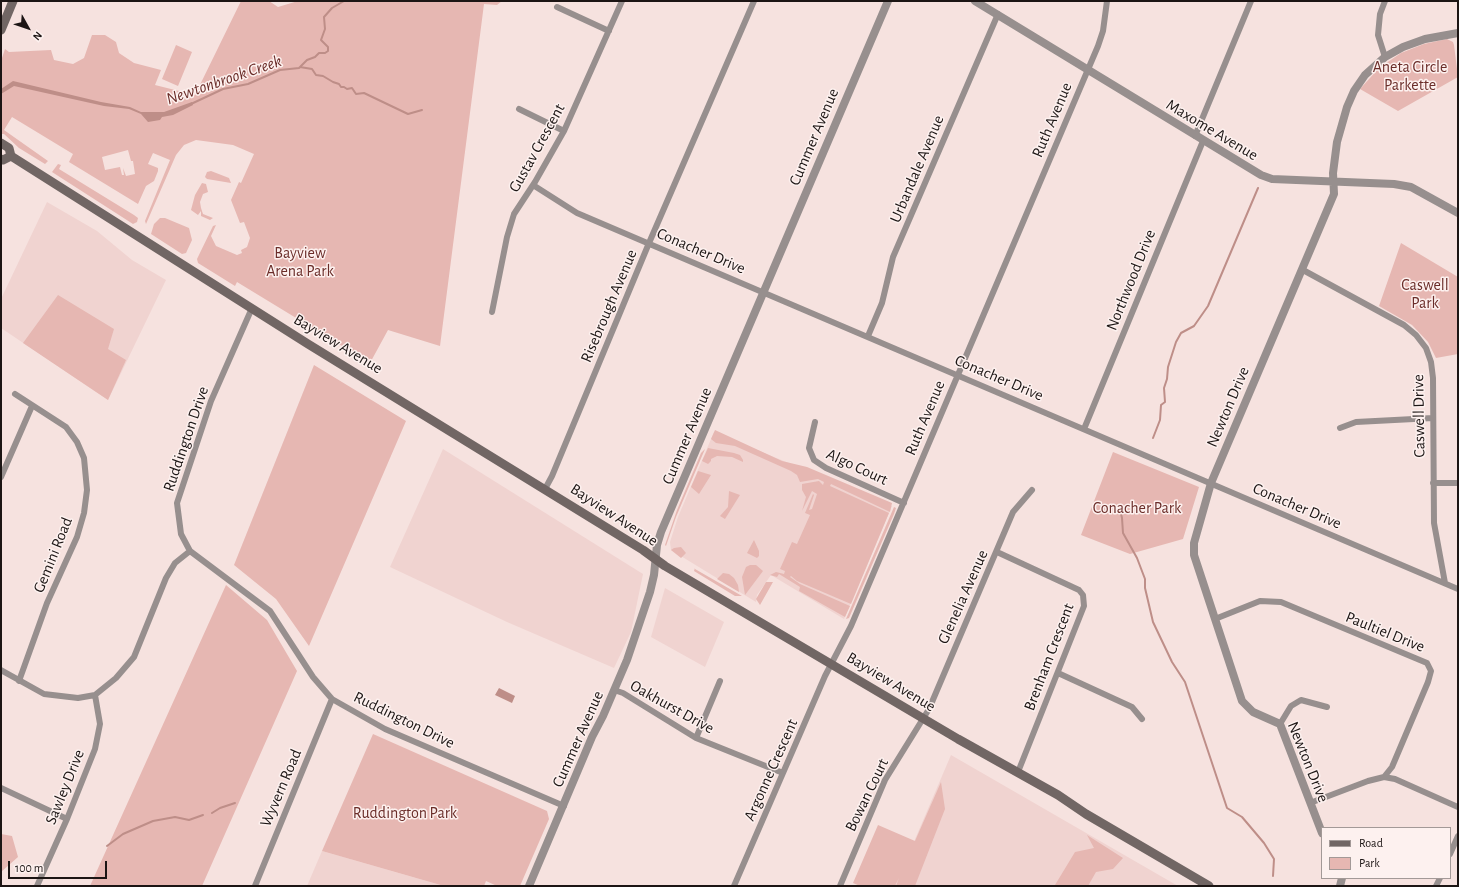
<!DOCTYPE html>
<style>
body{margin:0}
#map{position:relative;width:1459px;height:887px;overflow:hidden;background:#f6e2df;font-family:"Alegreya Sans",sans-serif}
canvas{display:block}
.frame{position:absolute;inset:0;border:2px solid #1c1514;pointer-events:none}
.legend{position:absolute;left:1321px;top:827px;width:130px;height:52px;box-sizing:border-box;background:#fdf1ef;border:1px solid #a39997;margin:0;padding:5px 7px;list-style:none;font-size:12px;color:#1c1514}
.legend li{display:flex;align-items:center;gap:8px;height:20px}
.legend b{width:20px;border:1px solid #a39997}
.north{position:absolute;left:8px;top:8px;width:40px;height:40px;-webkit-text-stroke:3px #fdf1ef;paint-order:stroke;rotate:130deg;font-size:11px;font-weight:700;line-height:16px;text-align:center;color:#1c1514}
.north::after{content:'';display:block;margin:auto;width:14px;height:18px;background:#1c1514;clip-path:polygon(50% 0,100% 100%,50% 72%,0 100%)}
.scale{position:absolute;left:8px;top:861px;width:99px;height:18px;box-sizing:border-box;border:2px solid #1c1514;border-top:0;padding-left:5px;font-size:12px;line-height:14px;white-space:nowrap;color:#1c1514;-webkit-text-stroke:3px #fdf1ef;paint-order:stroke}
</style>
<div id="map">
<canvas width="1459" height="887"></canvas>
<div class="frame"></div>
<ul class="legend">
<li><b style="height:5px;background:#716664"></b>Road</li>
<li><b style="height:11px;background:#e6b7b2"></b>Park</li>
</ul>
<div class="north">N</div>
<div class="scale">100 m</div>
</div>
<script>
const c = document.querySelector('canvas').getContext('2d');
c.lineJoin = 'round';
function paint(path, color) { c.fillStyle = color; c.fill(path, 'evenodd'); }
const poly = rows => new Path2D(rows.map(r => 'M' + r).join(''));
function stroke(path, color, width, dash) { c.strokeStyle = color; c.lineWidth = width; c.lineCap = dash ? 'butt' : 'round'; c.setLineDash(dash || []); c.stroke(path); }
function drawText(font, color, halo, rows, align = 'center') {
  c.font = font + ' "Alegreya Sans",sans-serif'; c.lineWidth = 3; c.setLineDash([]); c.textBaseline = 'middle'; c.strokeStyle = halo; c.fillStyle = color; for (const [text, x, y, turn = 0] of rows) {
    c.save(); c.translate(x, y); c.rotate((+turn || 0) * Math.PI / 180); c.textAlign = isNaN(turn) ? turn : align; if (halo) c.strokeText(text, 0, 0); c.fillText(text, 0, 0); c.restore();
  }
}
const built = poly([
 [47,202,97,231,132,260,166,280,108,400,1,328,1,299],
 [714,432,892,506,844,619,771,575,757,595,756,602,671,550,670,542,678,517],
 [443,449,643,574,631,632,614,668,507,622,390,567],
 [665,588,724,622,705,667,651,637],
 [951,755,1178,886,895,886],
 [322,851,444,886,307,886]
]);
const green = poly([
 [241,1,269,1,278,7,298,1,502,1,497,5,484,4,440,346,388,330,370,363,237,282,235,286,198,263,197,259,213,226,216,225,211,236,216,246,237,255,242,253,241,250,247,247,250,238,244,222,240,223,231,200,239,182,241,183,254,154,233,145,196,140,184,145,176,155,146,224,145,221,170,160,153,153,148,164,158,168,158,171,154,181,146,186,138,204,69,162,73,154,12,117,4,130,48,161,45,164,19,148,4,134,1,134,1,61,5,49,9,52,51,50,54,60,73,64,84,58,92,35,105,35,116,42,119,53,134,63,161,70,155,85,195,95],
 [128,150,131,161,133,161,135,174,126,176,123,168,124,175,122,175,120,167,105,170,102,157],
 [1447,39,1453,42,1454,45,1458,77,1398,111,1360,89,1379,68,1401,53,1424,44],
 [176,45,192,52,178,86,162,79],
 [58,164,61,165,59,169,134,215,138,218,137,222,133,224,52,172],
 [211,171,229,178,231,183,207,179,205,177,207,172],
 [202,183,206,184,208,192,203,194,200,202,201,208,203,214,213,218,210,220,201,216,201,211,198,215,191,210,195,195],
 [160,218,165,218,189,228,192,240,186,253,182,254,151,234,154,224],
 [1401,243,1458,277,1458,354,1436,358,1428,342,1412,325,1379,306],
 [58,295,114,329,108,349,126,360,108,400,23,343],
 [314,365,406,421,309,646,276,599,234,565],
 [715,430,782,461,807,467,892,503,890,512,831,484,830,486,889,513,851,604,797,581,791,576,790,577,800,584,850,606,845,617,799,591,800,587,779,574,777,577,770,575,776,572,784,574,785,571,780,569,792,542,797,544,810,515,805,513,813,494,814,495,809,510,812,509,817,494,812,491,802,511,806,497,802,490,802,484,819,481,823,485,824,482,818,479,800,482,797,475,791,471,735,446,716,443,711,439],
 [708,448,734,453,740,455,743,460,743,462,732,457,717,456,711,459,711,461,708,464,702,461],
 [705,449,676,517,666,546,665,545,677,510,701,453],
 [1113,452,1199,487,1183,539,1130,554,1081,535],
 [698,471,711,475,699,494,691,487],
 [729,491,740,495,725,519,720,516,728,507],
 [894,507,896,508,894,514,849,618,846,619],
 [754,540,759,551,759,556,757,558,747,553],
 [681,547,686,553,681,558,671,550,674,548],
 [750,565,756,565,763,571,745,595,742,577,746,567],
 [695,568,695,569,742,596,735,596,694,571],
 [723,573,729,574,734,578,738,585,739,592,717,579],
 [766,582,773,582,760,605,756,599],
 [226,585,267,620,297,671,202,886,90,886],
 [373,734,547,811,549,819,520,886,497,886,486,881,484,886,444,886,322,851],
 [941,782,945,809,915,886,896,886,899,878,895,886,860,886,853,883,878,825,915,841],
 [1,834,12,836,18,857,1,872],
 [1087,835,1123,858,1113,869,1096,872,1088,886,1057,886,1055,885,1075,852,1094,848]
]);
const water = poly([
 [13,81,101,102,130,107,141,112,164,112,192,102,193,105,173,115,162,117,160,120,148,122,141,114,129,109,104,106,14,86,1,94,1,89],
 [499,688,515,696,512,703,495,695]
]);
const stream = poly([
 [300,67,312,69,316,75,323,76,333,82,339,84,341,87,344,87,347,89,352,88,356,94,364,93,408,114,422,110],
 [191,104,223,89,248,84,280,70,299,68,307,60,315,57,319,53,325,53,328,51,328,47,321,40,325,29,324,17,332,8,344,1],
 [1153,438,1160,420,1161,405,1165,402,1164,388,1167,379,1168,367,1176,342,1181,333,1194,326,1208,306,1258,188],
 [1119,505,1122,518,1123,533,1137,558,1145,579,1145,588,1153,622,1172,662,1185,682,1227,808,1242,817,1264,843,1274,859,1273,876],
 [212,813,220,808,235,803],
 [107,846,123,834,153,821,175,817,189,820,203,815]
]);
const minor = poly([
 [557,7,609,31],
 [1385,57,1378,35,1380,14,1385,1],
 [519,109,564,131],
 [1195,136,1251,1],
 [533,185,577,213,1458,589],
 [1303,270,1404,325,1416,335,1426,348,1431,362,1433,378,1434,523,1445,583],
 [252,308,211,401,177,503,181,534,190,551,270,611,313,677,332,699,385,729,564,806],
 [492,312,507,237,514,214,535,182,564,131,622,1],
 [868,336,882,303,893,257,998,14],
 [15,394,66,427,77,442,84,458,87,490,84,513,77,537,47,603,19,681],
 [815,422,809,448,814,460,826,468,904,503],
 [1340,428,1356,422,1433,418],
 [1084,429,1203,141],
 [1,477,32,406],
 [1433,483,1458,483],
 [545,489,552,476,649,243,754,1],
 [997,552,1079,590,1083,595,1084,606,1018,772],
 [1215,619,1260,601,1281,602,1427,663,1431,671,1428,682,1392,767,1384,777],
 [1,670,44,694,78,698,95,695,116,678,134,657,166,578,175,563,190,551],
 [1058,673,1132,707,1142,719],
 [614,690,623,693,696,738,783,773],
 [1280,724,1291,706,1301,700,1327,707],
 [696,738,720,681],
 [1,788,67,819],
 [1310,803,1368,781,1384,777,1395,779,1458,807],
 [1450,854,1458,836],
 [37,886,67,819,95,749,100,724,95,695],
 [255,886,332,699],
 [734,886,825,676,851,626,1098,46,1103,31,1107,1],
 [840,886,885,780,929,709,1013,512,1032,490],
 [1436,886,1440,878]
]);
const tertiary = poly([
 [975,1,1261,175,1272,179,1394,184,1411,187,1458,213],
 [1322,833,1280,724,1253,712,1242,701,1194,555,1194,543,1211,483,1334,194,1333,173,1337,142,1347,107,1354,91,1365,75,1385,57,1403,47,1425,39,1458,33],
 [529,886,592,737,603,716,627,660,650,592,654,575,657,545,661,532,888,1],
 [1340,886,1342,878]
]);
const secondary = poly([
 [1,30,13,1],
 [1,143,9,148,11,156,308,344,643,550,665,566,958,739,1058,795,1086,814,1209,886],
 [1,159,3,160,11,156]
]);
const parkNames = [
 ["Aneta Circle",1410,67],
 ["Parkette",1410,85],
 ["Bayview",300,253],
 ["Arena Park",300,271],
 ["Caswell",1425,285],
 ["Park",1425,303],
 ["Conacher Park",1137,508],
 ["Ruddington Park",405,813]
];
const streetNames = [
 ["Ruth Avenue",1052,120,-67],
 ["Maxome Avenue",1212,130,31],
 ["Cummer Avenue",814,137,-67],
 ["Gustav Crescent",537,148,-61],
 ["Urbandale Avenue",917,169,-67],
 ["Conacher Drive",701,251,23],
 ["Northwood Drive",1131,280,-68],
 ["Risebrough Avenue",609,306,-67],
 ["Bayview Avenue",338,344,31],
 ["Conacher Drive",999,378,23],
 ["Newton Drive",1228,407,-67],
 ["Caswell Drive",1419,416,-91],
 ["Ruth Avenue",925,418,-67],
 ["Cummer Avenue",687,436,-67],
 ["Ruddington Drive",186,439,-71],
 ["Algo Court",857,467,25],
 ["Conacher Drive",1297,506,23],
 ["Bayview Avenue",614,515,33],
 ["Gemini Road",53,555,-68],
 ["Glenelia Avenue",963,597,-66],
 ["Paultiel Drive",1385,632,22],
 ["Brenham Crescent",1049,657,-69],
 ["Bayview Avenue",891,682,31],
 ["Oakhurst Drive",672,707,29],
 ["Ruddington Drive",404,720,26],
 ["Cummer Avenue",578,739,-66],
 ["Newton Drive",1308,762,68],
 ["Argonne Crescent",771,770,-66],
 ["Sawley Drive",65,787,-68],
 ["Wyvern Road",281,788,-67],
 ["Bowan Court",867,795,-64]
];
const waterNames = [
 ["Newtonbrook Creek",224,80,-19]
];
paint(built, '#f0d3d0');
paint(green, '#e6b7b2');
paint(water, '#be8e88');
stroke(stream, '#be8e88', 2);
stroke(minor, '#978f8e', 6);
stroke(tertiary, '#978f8e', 8);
stroke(secondary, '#716664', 9);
drawText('16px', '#6b2d29', '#fdf1ef', parkNames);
drawText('16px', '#1c1514', '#fdf1ef', streetNames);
drawText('italic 17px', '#6a2c28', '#fdf1ef', waterNames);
</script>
